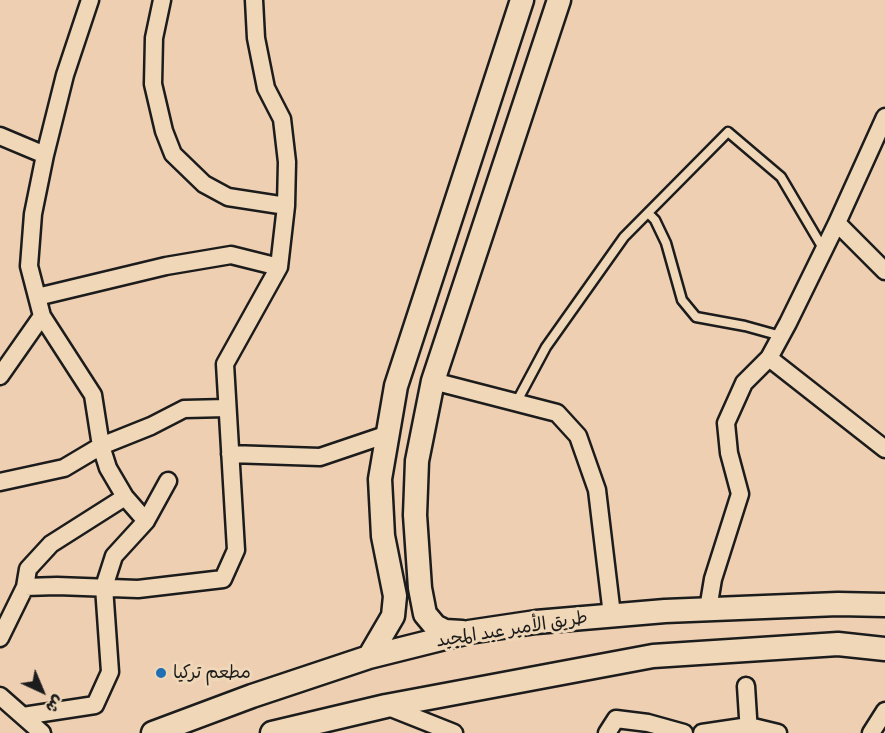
<!DOCTYPE html>
<meta charset="utf-8">
<style>
body{margin:0}
#map{position:relative;width:885px;height:733px;overflow:hidden;background:#eecfb2;font-family:Pangolin,"Playpen Sans Arabic",sans-serif}
canvas{display:block}
.north{position:absolute;left:12px;top:661px;width:60px;height:60px;-webkit-text-stroke:4px #f0d7b8;paint-order:stroke;rotate:136deg;font-size:16px;font-weight:700;line-height:24px;text-align:center;color:#1c1c1c}
.north::after{content:'';display:block;margin:auto;width:21px;height:27px;background:#1c1c1c;clip-path:polygon(50% 0,100% 100%,50% 72%,0 100%)}
</style>
<div id="map">
<canvas width="885" height="733"></canvas>
<div class="north">ش</div>
</div>
<script>
const c = document.querySelector('canvas').getContext('2d');
c.lineJoin = 'round';
const poly = rows => new Path2D(rows.map(r => 'M' + r).join(''));
function stroke(path, color, width, dash) { c.strokeStyle = color; c.lineWidth = width; c.lineCap = dash ? 'butt' : 'round'; c.setLineDash(dash || []); c.stroke(path); }
function drawText(font, color, halo, rows, align = 'center') {
  c.font = font + ' Pangolin,"Playpen Sans Arabic",sans-serif'; c.lineWidth = 6; c.setLineDash([]); c.textBaseline = 'middle'; c.strokeStyle = halo; c.fillStyle = color; for (const [text, x, y, turn = 0] of rows) {
    c.save(); c.translate(x, y); c.rotate((+turn || 0) * Math.PI / 180); c.textAlign = isNaN(turn) ? turn : align; if (halo) c.strokeText(text, 0, 0); c.fillText(text, 0, 0); c.restore();
  }
}
const service = poly([
 [648,213,655,220,666,243,682,300,696,317,745,326,781,336],
 [516,403,546,347,624,237,728,132,781,177,824,250]
]);
const minor = poly([
 [90,0,65,75,45,155,33,214,29,266,42,316,93,395,101,446,108,468,125,497,146,521],
 [162,0,154,38,153,84,164,131,173,154,204,184,228,197,286,206],
 [0,136,45,155],
 [837,223,885,271],
 [37,297,166,266,231,255,279,267],
 [769,358,885,449],
 [0,376,42,316],
 [433,381,557,413,578,436,597,490,612,615],
 [230,454,320,457,388,434],
 [0,482,64,468,101,446,151,426,184,409,227,408],
 [25,587,28,569,51,544,125,497],
 [708,609,713,579,740,494,729,453,726,423,744,383,769,358,788,323,837,223,885,117],
 [0,638,25,587,57,586,138,589,223,579,236,550,225,364,279,267,286,206,287,162,282,119,266,88,256,38,254,0],
 [746,686,749,733],
 [0,696,42,733],
 [386,706,454,733],
 [23,716,95,705,110,672,104,587,114,556,146,521,168,481],
 [607,733,616,719,648,723,684,733],
 [702,733,749,726,778,733],
 [871,733,885,711]
]);
const secondary = poly([
 [462,632,445,631,435,626,425,614,420,588,415,515,417,461,433,381,559,0],
 [369,657,393,616,395,596,383,536,380,479,396,386,522,0],
 [153,733,252,696,369,657,469,632,536,622,665,611,838,604,885,605],
 [272,733,386,706,653,656,838,644,885,649]
]);
const markers = [
 [161,673,6,"#1f6fb2"]
];
const streetNames = [
 ["طريق الأمير عبد المجيد",512,630,-9]
];
const poiNames = [
 ["مطعم تركيا",173,673]
];
stroke(service, '#1c1c1c', 13);
stroke(minor, '#1c1c1c', 21);
stroke(secondary, '#1c1c1c', 27);
stroke(service, '#f0d7b8', 8);
stroke(minor, '#f0d7b8', 16);
stroke(secondary, '#f0d7b8', 22);
for (const [x, y, r, color] of markers) { const dot = new Path2D(); dot.arc(x, y, r, 0, 2 * Math.PI); c.fillStyle = color; c.fill(dot); stroke(dot, '#f0d7b8', 2); }
drawText('18px', '#1c1c1c', '#f0d7b8', streetNames);
drawText('18px', '#1c1c1c', '#f0d7b8', poiNames, 'left');
</script>
